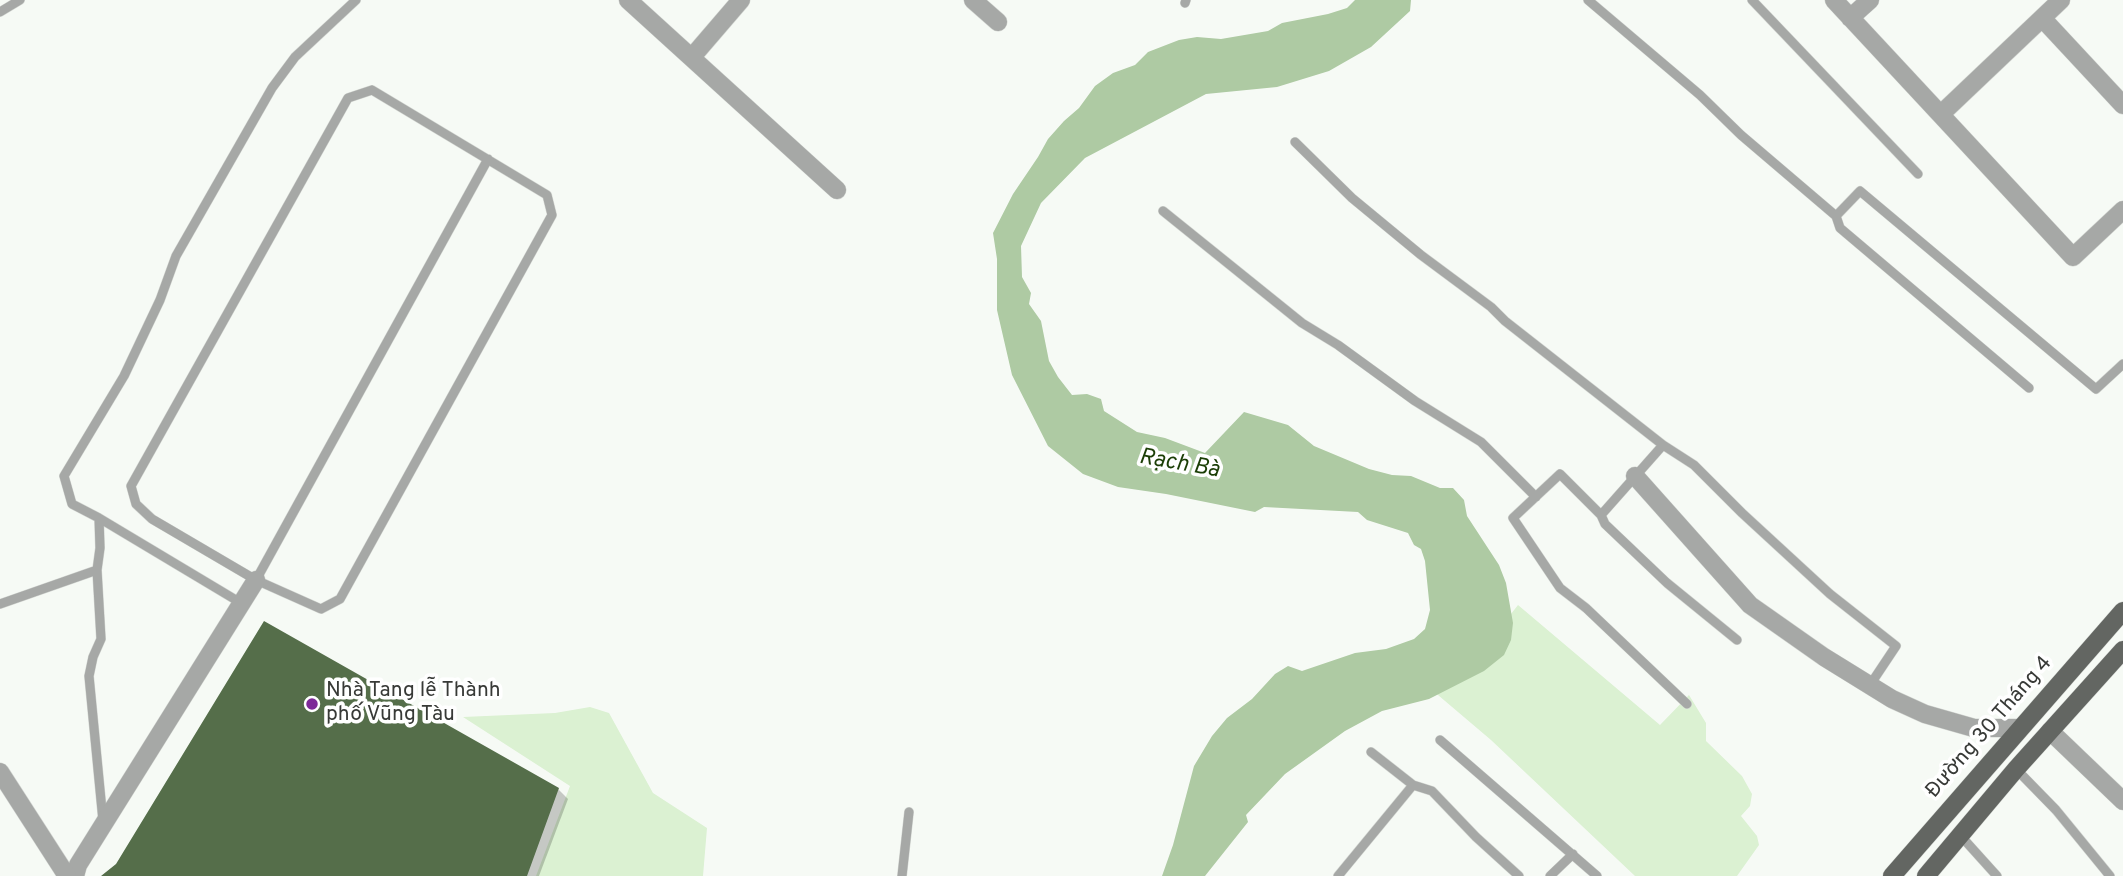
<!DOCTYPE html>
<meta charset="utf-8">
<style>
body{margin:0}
canvas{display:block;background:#f6faf5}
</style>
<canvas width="2123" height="876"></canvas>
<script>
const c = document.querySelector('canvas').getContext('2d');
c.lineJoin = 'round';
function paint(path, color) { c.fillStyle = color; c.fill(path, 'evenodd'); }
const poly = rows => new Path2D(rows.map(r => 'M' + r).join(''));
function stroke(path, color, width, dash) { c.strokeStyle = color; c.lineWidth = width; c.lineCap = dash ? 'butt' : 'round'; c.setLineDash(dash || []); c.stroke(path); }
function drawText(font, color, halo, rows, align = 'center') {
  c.font = font + ' Overpass,sans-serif'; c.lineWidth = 7; c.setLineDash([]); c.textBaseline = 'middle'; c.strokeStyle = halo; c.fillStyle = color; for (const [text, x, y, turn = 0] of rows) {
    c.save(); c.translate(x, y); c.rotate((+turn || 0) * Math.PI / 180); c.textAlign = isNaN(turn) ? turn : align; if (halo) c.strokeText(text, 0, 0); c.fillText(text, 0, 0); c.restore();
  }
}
const green = poly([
 [1518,605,1660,725,1689,695,1706,723,1706,741,1742,776,1752,794,1750,806,1741,816,1757,836,1759,845,1737,876,1635,876,1491,740,1425,684,1493,637],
 [590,707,609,713,653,793,707,828,703,876,536,876,570,786,463,717,555,713]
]);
const water = poly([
 [1355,0,1411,0,1410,11,1371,47,1329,71,1277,87,1206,94,1085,158,1041,203,1021,246,1022,277,1031,293,1029,304,1041,321,1049,361,1058,377,1072,395,1087,394,1101,399,1104,411,1137,432,1165,438,1205,453,1244,412,1288,425,1314,446,1369,469,1392,475,1411,476,1440,488,1453,488,1464,500,1467,516,1499,565,1506,583,1513,623,1511,640,1504,655,1484,671,1429,699,1382,711,1345,731,1285,774,1246,815,1248,822,1205,876,1162,876,1173,845,1194,766,1212,736,1227,718,1252,699,1275,674,1288,666,1302,671,1355,653,1386,649,1414,639,1425,629,1430,610,1425,561,1421,549,1414,545,1408,533,1367,520,1358,512,1264,507,1255,512,1166,494,1118,487,1083,474,1048,446,1012,375,997,310,997,259,993,233,1013,194,1038,157,1048,139,1064,121,1079,108,1095,86,1113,73,1135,65,1148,52,1179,40,1197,37,1221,39,1268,31,1282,23,1328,14,1347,8]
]);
const shadow = poly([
 [558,789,568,799,539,876,104,876]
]);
const building = poly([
 [264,621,559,788,527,876,101,876,116,864]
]);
const service = poly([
 [1588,0,1700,95,1741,135,1836,216],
 [1752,0,1918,174],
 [1185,3,1186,0],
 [0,12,20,0],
 [372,90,547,195,552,215,340,599,321,609,256,580,152,519,136,504,131,486,348,98,372,90],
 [1295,142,1352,198,1421,255,1491,307,1505,321,1663,445,1694,465,1742,513,1830,594,1896,646,1870,685],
 [1163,211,1302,323,1338,345,1415,401,1481,442,1536,497],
 [2029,388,1840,228,1836,216,1860,191,2096,389,2123,364],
 [1601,515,1663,445],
 [99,518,241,603],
 [256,580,488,159],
 [0,604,97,570],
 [1687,704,1586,608,1560,588,1513,518,1560,474,1601,515,1605,524,1667,583,1737,640],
 [1440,740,1597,876],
 [1371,752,1413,785,1432,791,1476,837,1519,876],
 [2016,769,2056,810,2110,876],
 [103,821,89,676,93,657,101,639,97,570,100,548,99,518,72,504,64,476,124,376,160,300,176,256,272,88,295,57,356,0],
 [1960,835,1997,876],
 [902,876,909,812],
 [1338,876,1413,785],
 [1550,876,1573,854]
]);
const minor = poly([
 [628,0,837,190],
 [973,0,998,22],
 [1834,0,2073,257,2123,210],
 [1850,18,1870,0],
 [2042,18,2123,105],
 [692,57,741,0],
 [1941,114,2061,0],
 [1635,476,1750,605,1824,657,1892,699,1925,714,1974,728,2019,728],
 [2050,731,2123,801],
 [75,876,78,865,256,580]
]);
const tertiary = poly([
 [0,772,67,876]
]);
const primary = poly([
 [1892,876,2123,611],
 [1926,876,2016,769,2123,650]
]);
const markers = [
 [312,704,7,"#7d2998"]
];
const poiNames = [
 ["Nhà Tang lễ Thành",326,692],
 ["phố Vũng Tàu",326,716]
];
const streetNames = [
 ["Đường 30 Tháng 4",1990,728,-49]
];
const waterNames = [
 ["Rạch Bà",1179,465,10]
];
paint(green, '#dbf1d2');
paint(water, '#aecaa3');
paint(shadow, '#0003');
paint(building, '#556e4a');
stroke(service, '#d4d7d3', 10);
stroke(minor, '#d4d7d3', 19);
stroke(tertiary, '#d4d7d3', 19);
stroke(primary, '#d4d7d3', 19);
stroke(service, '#a6a8a6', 9);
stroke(minor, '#a6a8a6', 18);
stroke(tertiary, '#a6a8a6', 18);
stroke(primary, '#636662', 18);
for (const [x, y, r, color] of markers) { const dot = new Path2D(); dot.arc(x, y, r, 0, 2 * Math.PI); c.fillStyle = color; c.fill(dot); stroke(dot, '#fff', 2.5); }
drawText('21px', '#383a37', '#fff', poiNames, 'left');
drawText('21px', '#383a37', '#fff', streetNames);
drawText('italic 23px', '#1b3e06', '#fff', waterNames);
</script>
